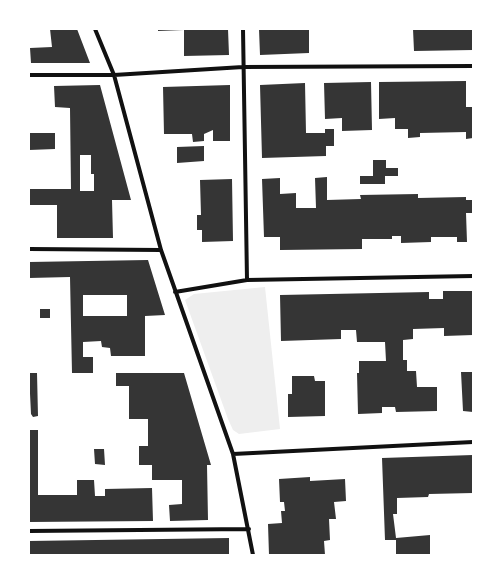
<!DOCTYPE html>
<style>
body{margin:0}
#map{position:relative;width:502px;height:584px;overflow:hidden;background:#fff;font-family:Spectral,serif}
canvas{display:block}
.frame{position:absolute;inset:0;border:30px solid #fff;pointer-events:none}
</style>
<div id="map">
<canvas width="502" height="584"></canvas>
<div class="frame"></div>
</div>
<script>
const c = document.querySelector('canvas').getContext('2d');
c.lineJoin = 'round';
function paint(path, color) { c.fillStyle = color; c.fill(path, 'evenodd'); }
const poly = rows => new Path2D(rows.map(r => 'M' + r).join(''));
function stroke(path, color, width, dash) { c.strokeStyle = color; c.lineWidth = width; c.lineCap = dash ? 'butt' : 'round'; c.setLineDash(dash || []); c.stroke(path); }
const green = poly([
 [265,287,280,429,239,434,233,430,228,419,185,300,194,294]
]);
const building = poly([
 [50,29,77,29,90,63,31,63,30,48,52,47],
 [158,29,228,29,229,55,184,56,184,30,158,31],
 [259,29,309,29,309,53,260,55],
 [413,29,473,29,473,50,414,51],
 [466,81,466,107,473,107,473,138,466,139,466,132,420,133,420,137,408,138,408,129,395,129,395,118,379,119,379,82],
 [371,82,372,130,342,131,342,118,325,119,324,83],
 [305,83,306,133,325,133,325,129,334,129,334,146,326,146,326,156,262,158,260,85],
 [100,85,131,200,112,200,113,238,57,238,57,205,29,205,29,189,71,189,70,108,55,107,54,86],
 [80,155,91,155,91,174,94,174,94,191,80,191],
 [230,85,230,141,213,141,213,130,204,134,204,141,193,142,192,134,164,134,163,87],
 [29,133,55,133,55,149,29,150],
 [204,146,204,161,177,163,177,147],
 [373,160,386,160,386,168,398,168,398,176,385,176,385,184,360,184,360,176,373,176],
 [327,177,327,200,361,199,360,195,418,194,418,198,466,197,466,200,473,200,473,213,466,213,467,242,457,242,457,237,431,237,431,242,401,243,401,236,392,236,392,239,362,239,362,249,280,250,280,237,264,237,262,179,280,178,280,194,296,193,296,208,316,208,315,178],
 [232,179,233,241,202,242,202,230,197,230,197,215,201,215,200,180],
 [148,260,165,315,145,316,145,356,111,356,110,348,102,347,101,341,83,342,83,357,93,357,93,373,72,373,70,277,29,278,29,262],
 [83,295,127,295,127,316,83,316],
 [443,291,473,291,473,335,444,336,444,328,413,329,413,339,403,340,403,360,407,360,407,371,416,371,417,387,437,387,437,411,396,412,395,407,382,407,382,413,358,414,357,373,359,373,359,361,386,361,385,342,357,342,356,330,341,330,341,339,281,341,280,295,429,292,429,299,443,299],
 [40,309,50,309,50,318,40,318],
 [461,372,473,372,473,412,463,411],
 [29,373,37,373,38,416,33,417,31,414],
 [116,373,184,373,211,465,207,465,208,520,170,521,169,505,182,504,182,480,152,480,152,465,139,465,139,446,148,446,148,419,129,419,129,386,116,386],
 [292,376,314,376,315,381,325,381,325,416,288,417,288,394,292,394],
 [29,430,38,430,38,495,77,495,77,480,94,480,95,496,105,496,105,489,152,488,153,521,29,522],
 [94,449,104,449,105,465,95,464],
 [473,455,473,493,429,494,428,497,397,498,397,514,393,514,396,538,430,535,430,555,396,555,396,540,385,540,382,458],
 [310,477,310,481,345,479,346,501,334,502,336,519,329,519,330,540,324,541,325,555,269,555,268,524,282,523,281,511,285,511,284,502,280,502,279,479],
 [229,538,229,554,225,555,29,555,29,541]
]);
const minor = poly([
 [95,29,114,75,161,250,233,454,253,555],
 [243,29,247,280],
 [29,75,114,75,243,67,473,66],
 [29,249,161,250],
 [175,292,247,280,473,276],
 [233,454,473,442],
 [29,531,249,529]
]);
paint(green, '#eee');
paint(building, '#353535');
stroke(minor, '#111', 4);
</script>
